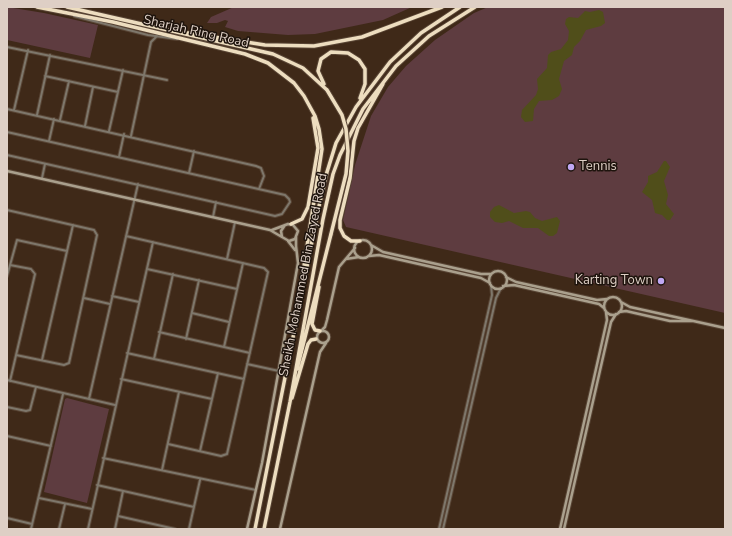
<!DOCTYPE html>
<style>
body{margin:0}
#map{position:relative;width:732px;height:536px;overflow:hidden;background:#3f2918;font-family:"Nunito Sans",sans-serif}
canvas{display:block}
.frame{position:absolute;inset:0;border:8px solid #decfc5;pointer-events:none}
</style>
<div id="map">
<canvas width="732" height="536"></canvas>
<div class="frame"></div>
</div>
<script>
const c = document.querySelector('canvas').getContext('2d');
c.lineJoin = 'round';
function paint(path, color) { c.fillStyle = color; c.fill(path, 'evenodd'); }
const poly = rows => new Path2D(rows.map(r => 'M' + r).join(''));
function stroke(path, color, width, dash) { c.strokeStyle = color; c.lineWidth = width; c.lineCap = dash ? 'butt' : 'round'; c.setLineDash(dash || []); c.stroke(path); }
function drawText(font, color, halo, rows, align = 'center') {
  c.font = font + ' "Nunito Sans",sans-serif'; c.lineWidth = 3; c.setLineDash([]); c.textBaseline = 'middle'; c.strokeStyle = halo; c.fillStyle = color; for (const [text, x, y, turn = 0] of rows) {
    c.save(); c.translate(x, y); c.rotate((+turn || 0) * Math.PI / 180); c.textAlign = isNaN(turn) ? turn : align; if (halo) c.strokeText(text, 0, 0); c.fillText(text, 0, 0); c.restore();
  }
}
const green = poly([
 [7,7,44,13,98,25,90,58,7,40],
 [234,7,412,7,383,20,315,34,288,35,238,31,225,27,228,21,225,20,217,23,207,23,211,17],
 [488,7,725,7,725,313,346,227,343,220,355,165,371,116,388,87,406,66,435,40,474,13],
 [67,398,109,409,87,503,44,492,65,399]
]);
const water = poly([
 [599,10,603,12,605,23,601,26,586,30,580,41,574,47,572,55,564,61,559,79,562,89,559,96,552,100,539,101,534,109,533,121,525,122,521,117,522,110,536,95,538,89,537,79,547,68,548,55,551,52,561,49,568,40,569,31,565,24,566,19,569,17,578,18,585,11,590,12],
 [664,161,666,161,670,167,664,181,668,195,666,204,674,214,670,220,667,220,662,215,655,213,652,200,642,192,648,182,648,176,657,172],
 [499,205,514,213,526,211,530,212,535,218,542,221,557,217,560,221,557,233,553,236,549,236,538,228,523,228,509,221,502,223,495,222,490,217,490,212,494,207]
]);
const street = poly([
 [74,16,148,35,177,39],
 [7,47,167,80],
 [45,76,118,92],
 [7,109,256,166,261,168,264,176,259,189],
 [14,110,28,50],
 [37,115,50,55],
 [60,120,69,81],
 [85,126,93,87],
 [109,131,123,70],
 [7,132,285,195,289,199,290,202,282,214,275,216,7,155],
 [131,136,151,42,157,36],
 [49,141,54,119],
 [119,157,124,134],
 [189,173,194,151],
 [42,178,45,164],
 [7,210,94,230,97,235,69,363,64,365,16,355],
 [213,217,216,202],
 [126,236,264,268,268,272,227,454,221,456,168,444],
 [227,259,235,222],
 [10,265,31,269,35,274,10,381],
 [147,269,237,289],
 [7,276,17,240,67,251],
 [112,296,139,302],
 [84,298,110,304],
 [192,313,229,322],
 [159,332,250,353],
 [186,339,199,280],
 [224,347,243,263],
 [127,353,244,379],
 [154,359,173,274],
 [42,360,73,225],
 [247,364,279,371],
 [121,379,212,399],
 [7,380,115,405],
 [89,399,138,184],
 [7,407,26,411,30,410,36,387],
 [7,436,51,446],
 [200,451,218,373],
 [103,458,256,490],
 [162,470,179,392],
 [97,485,194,507],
 [39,498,92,509],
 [118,516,175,529],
 [7,518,32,524],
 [31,529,63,394],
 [59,529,65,504],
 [88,529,153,242],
 [115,529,123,491],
 [189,529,200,480],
 [439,529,492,295,491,285],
 [443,529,496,298,501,288]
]);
const secondary = poly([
 [7,171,270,230,282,237],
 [272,230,288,224,293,225,298,231,295,239,289,241,282,237,281,231,285,225],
 '354 249a9 9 0 1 1 18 0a9 9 0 1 1-18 0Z',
 [288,241,295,250],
 [371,245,383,252,481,274,491,274],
 [369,256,379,255,481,278,490,283],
 [346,259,359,257],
 '489 280a9 9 0 1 1 18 0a9 9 0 1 1-18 0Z',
 [506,277,516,282,597,300,607,299],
 [503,286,514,285,599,304,604,308],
 '604 306a9 9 0 1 1 18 0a9 9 0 1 1-18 0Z',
 [621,302,630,307,725,328],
 [619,312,626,311,670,321,691,321],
 '317 337a6 6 0 1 1 12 0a6 6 0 1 1-12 0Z',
 [321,331,325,327,327,320,339,267,355,248],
 [247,529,262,463,298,263,296,246,296,237],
 [280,529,320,352,326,343],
 [560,529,607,320,606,312],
 [564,529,611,322,616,314]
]);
const highway = poly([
 [37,7,113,22,245,54,268,63,294,83,304,96,315,116,319,129,322,149,300,292],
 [67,7,273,54,303,68,327,90],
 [188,33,265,45,314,46,362,37,442,7],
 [324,84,318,71,321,59,331,52,348,53,359,60,365,69,365,84,360,98],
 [291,224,302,219,308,207,318,148,313,118],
 [360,241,351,241,344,236,340,228,340,220,350,178,354,141,358,128,383,84],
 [319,287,312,324,315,330,320,331],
 [297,369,331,234],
 [292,398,308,344,311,340,316,339],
 [255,529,319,206,327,172,336,143,356,107,390,62,421,33,460,7],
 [264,529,290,402,323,219,333,174,340,155,363,109,396,66,429,36,475,7]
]);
const highwayBridge = poly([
 [327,90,342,115,346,129,348,151,346,174,331,234]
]);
const markers = [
 [571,167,4,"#c0a8f3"],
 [661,281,4,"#c0a8f3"]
];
const streetNames = [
 ["Sharjah Ring Road",196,32,13],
 ["Sheikh Mohammed Bin Zayed Road",304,275,-79]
];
const poiNames = [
 ["Tennis",579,167],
 ["Karting Town",653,281,"right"]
];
paint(green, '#5e3c40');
paint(water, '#504e1a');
stroke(street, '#584434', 4);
stroke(secondary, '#584434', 4.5);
stroke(highway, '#584434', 5.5);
stroke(street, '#7e776b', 2);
stroke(secondary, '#aaa08d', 2.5);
stroke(highway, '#edddbf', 3.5);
stroke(highwayBridge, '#584434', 5.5, []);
stroke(highwayBridge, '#edddbf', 3.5);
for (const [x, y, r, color] of markers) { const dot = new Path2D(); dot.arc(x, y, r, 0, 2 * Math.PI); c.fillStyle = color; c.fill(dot); stroke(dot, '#1e140d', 1.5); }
drawText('13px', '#decfc5', '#1e140d', streetNames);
drawText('13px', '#decfc5', '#1e140d', poiNames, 'left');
</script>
